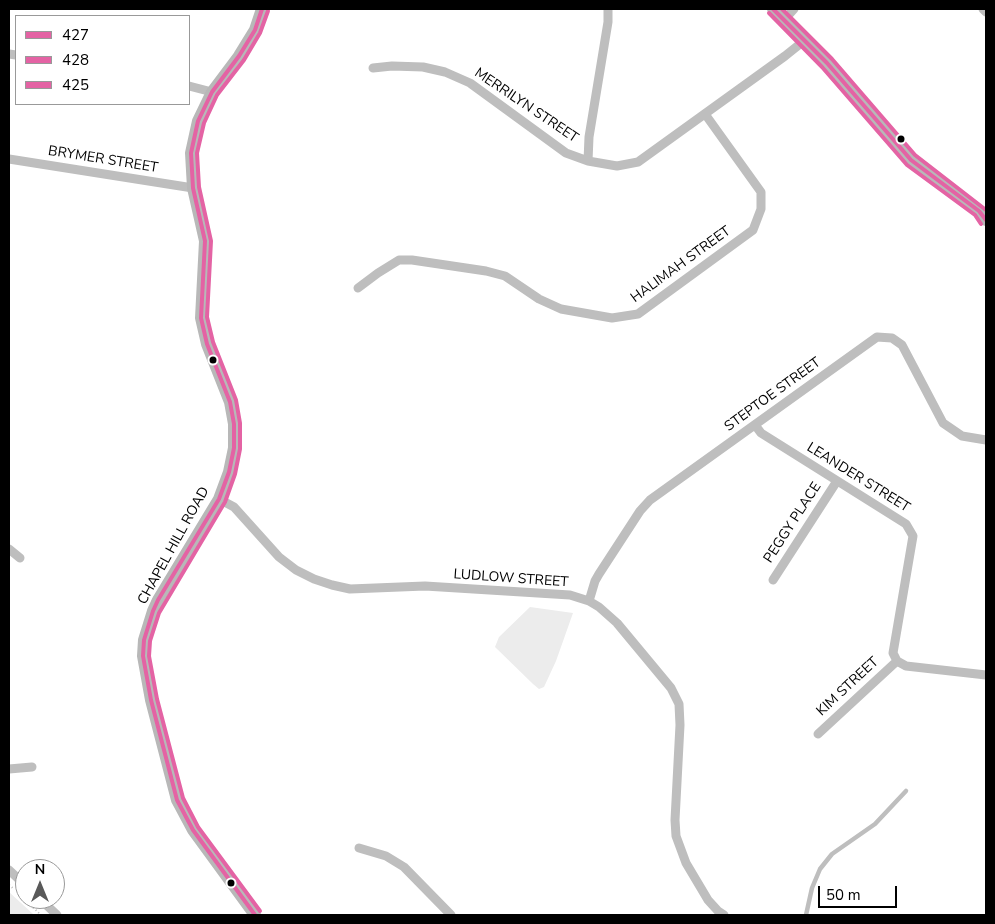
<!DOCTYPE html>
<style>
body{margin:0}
#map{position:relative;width:995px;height:924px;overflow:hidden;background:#fff;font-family:"Nunito Sans",sans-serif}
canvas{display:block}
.frame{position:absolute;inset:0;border:10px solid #000;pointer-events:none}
.legend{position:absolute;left:15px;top:15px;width:175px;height:90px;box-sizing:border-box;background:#fff;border:1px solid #999;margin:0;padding:6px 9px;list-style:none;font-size:15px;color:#000}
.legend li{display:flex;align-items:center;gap:10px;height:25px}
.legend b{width:25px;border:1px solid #999}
.north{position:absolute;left:15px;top:859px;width:50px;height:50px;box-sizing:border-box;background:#fff;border:1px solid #999;border-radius:50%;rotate:0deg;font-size:14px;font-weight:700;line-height:20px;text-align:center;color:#000}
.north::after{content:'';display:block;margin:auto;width:18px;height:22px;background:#595959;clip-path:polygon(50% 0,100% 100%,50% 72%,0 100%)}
.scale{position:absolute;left:818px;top:886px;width:79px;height:22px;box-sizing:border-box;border:2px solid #000;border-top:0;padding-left:6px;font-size:15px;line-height:18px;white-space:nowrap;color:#000;-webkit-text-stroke:4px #fff;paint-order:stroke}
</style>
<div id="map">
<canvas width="995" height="924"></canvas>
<div class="frame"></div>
<ul class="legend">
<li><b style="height:6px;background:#e463a4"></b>427</li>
<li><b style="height:6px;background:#e463a4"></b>428</li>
<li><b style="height:6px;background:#e463a4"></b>425</li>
</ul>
<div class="north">N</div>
<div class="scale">50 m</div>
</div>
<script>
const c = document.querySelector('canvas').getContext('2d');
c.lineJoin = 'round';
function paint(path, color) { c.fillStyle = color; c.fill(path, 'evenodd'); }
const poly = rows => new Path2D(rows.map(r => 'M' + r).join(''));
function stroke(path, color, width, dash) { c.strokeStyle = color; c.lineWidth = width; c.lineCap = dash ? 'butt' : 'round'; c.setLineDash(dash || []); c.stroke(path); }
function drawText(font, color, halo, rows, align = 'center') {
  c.font = font + ' "Nunito Sans",sans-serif'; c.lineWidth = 5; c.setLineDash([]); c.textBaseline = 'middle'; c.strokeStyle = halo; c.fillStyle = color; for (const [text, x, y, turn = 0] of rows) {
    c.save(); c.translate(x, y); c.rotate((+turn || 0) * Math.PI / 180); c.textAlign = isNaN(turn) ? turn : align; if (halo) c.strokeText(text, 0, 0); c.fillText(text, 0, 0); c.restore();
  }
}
const green = poly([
 [530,607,573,613,556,661,544,687,539,689,533,684,495,647,499,637],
 [9,892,32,913,34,915,9,915]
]);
const path = poly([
 [9,885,14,889],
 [18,893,41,915]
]);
const lane = poly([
 [806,915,812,888,820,869,832,854,875,824,906,791]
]);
const street = poly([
 [983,9,986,12],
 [784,20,794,9],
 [9,54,16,55],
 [373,68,392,66,423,67,445,72,470,83,566,153,588,161,617,166,638,162,785,56,805,40],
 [189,86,212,92],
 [9,159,193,188],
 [588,161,589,137,608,22,608,9],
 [358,288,378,273,399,260,412,260,486,271,505,276,539,299,561,309,612,318,638,314,753,230,761,209,761,192,705,114],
 [755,425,761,433,906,524,913,536,893,653,897,661,906,666,986,675],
 [219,499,234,507,279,557,296,570,314,579,332,585,350,589,425,586,570,595,589,601,599,607,617,623,671,688,679,704,680,725,675,820,676,836,686,863,708,900,718,911,724,915],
 [9,549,20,558],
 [773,580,837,481],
 [589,601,595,581,599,574,640,511,650,500,877,337,892,338,902,345,943,423,962,436,986,440],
 [818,734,897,661],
 [9,769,32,767],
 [359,848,386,856,404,867,451,915],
 [9,870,25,885],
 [40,899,57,915]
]);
const secondary = poly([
 [773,9,827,63,911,160,979,211,986,220],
 [255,915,193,830,177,800,151,700,143,656,144,640,153,611,158,600,219,499,229,472,234,448,234,424,230,402,207,344,201,318,205,241,193,188,191,153,198,121,212,92,239,56,255,30,262,9]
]);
const bus1 = poly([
 [773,9,827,63,911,160,979,211,986,220],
 [255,915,193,830,177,800,151,700,143,656,144,640,153,611,158,600,219,499,229,472,234,448,234,424,230,402,207,344,201,318,205,241,193,188,191,153,198,121,212,92,239,56,255,30,262,9]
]);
const bus2 = poly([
 [769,13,822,67,907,165,975,215,981,224],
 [260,911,198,827,183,798,157,699,149,656,150,641,159,613,225,502,235,474,240,449,240,423,236,400,213,342,207,317,211,241,199,187,197,153,204,123,217,95,244,60,260,33,268,11]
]);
const bus3 = poly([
 [782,9,832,59,915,155,986,210]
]);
const markers = [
 [901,139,4.5,"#000"],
 [213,360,4.5,"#000"],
 [231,883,4.5,"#000"]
];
const streetNames = [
 ["MERRILYN STREET",526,106,34],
 ["BRYMER STREET",103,160,9],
 ["HALIMAH STREET",681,265,-36],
 ["STEPTOE STREET",773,395,-36],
 ["LEANDER STREET",858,478,32],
 ["PEGGY PLACE",793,523,-57],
 ["CHAPEL HILL ROAD",174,546,-61],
 ["LUDLOW STREET",511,579,4],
 ["KIM STREET",848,687,-43]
];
paint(green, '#ececec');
stroke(path, '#b9b9b9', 2, [1, 2.5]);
stroke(lane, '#bebebe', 4.5);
stroke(street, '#bebebe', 9);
stroke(secondary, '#b8b8b8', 12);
stroke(bus1, '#e463a4', 4);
stroke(bus2, '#e463a4', 4);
stroke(bus3, '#e463a4', 4);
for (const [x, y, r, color] of markers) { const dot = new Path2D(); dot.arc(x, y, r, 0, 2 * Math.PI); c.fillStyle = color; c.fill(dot); stroke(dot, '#fff', 2); }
drawText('14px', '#000', '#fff', streetNames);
</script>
